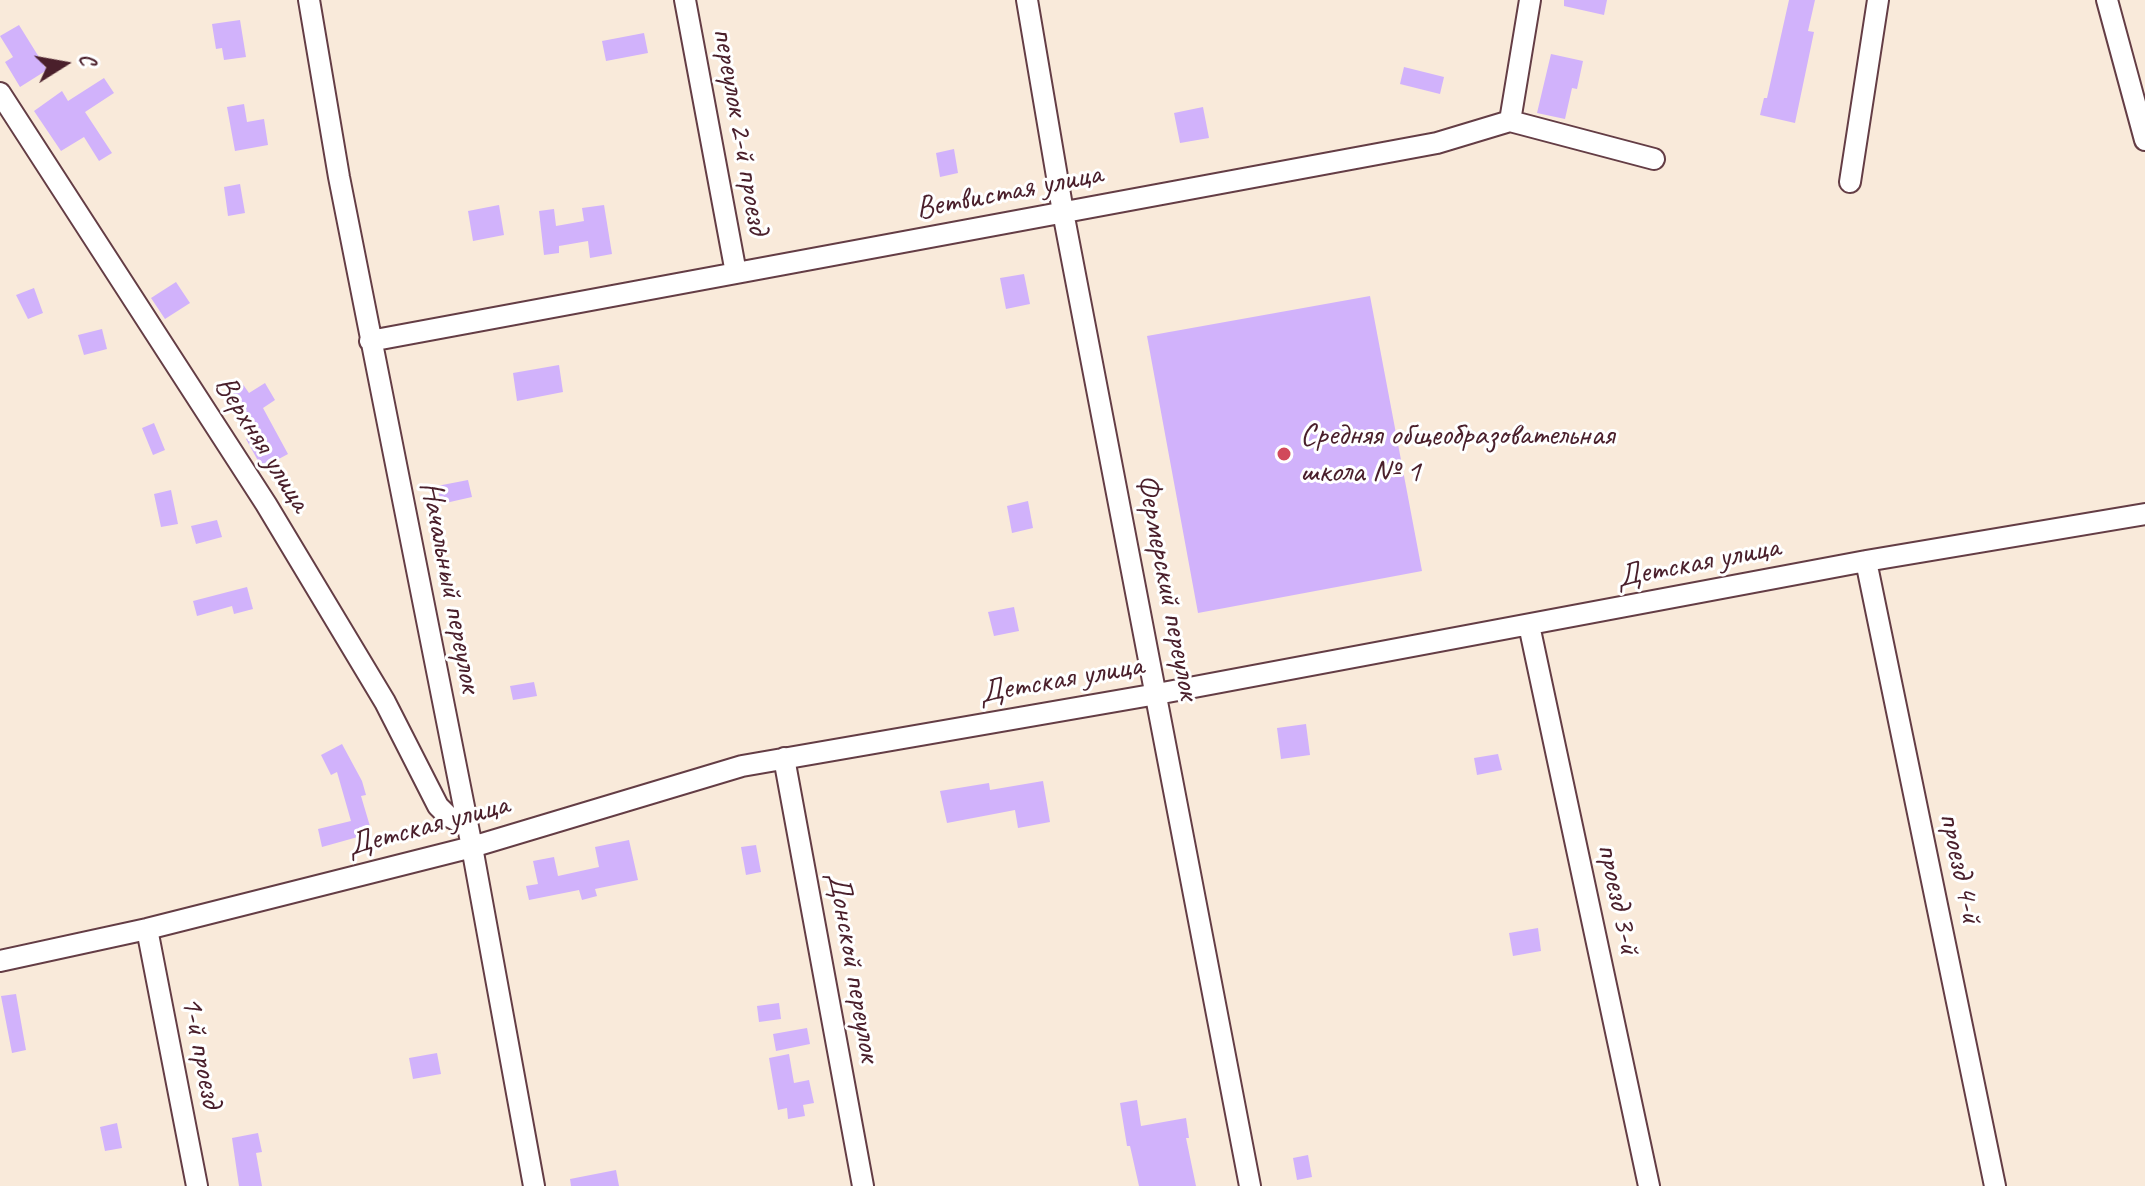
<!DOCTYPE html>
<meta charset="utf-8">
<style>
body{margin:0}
#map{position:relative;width:2145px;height:1186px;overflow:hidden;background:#f9eada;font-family:Caveat,sans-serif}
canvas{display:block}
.north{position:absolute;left:24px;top:24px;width:80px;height:80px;-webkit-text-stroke:6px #fff;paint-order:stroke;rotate:79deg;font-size:22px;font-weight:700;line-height:32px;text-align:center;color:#4a1f2b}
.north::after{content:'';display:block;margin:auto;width:28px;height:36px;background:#4a1f2b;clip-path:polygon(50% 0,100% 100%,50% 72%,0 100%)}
</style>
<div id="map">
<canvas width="2145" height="1186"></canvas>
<div class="north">С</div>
</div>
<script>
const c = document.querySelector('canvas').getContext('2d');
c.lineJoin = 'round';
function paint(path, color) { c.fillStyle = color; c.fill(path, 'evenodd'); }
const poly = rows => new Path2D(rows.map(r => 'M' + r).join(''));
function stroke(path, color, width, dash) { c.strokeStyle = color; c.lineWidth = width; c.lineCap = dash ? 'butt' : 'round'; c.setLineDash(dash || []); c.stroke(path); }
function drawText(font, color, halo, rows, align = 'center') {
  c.font = font + ' Caveat,sans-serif'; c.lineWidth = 6; c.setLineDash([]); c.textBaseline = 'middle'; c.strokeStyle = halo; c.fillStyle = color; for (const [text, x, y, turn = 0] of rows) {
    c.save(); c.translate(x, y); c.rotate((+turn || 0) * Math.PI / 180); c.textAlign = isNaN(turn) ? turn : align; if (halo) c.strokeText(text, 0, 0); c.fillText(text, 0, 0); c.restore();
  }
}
const building = poly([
 [1564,0,1607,0,1604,15,1564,6],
 [1789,0,1815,0,1808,31,1814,32,1795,123,1760,115,1764,98,1767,98],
 [240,20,246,57,224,60,222,48,216,49,212,24],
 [19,25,47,70,20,87,5,62,13,57,0,36],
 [644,33,648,53,606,61,602,41],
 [1551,54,1583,61,1577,89,1572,88,1565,119,1537,113],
 [1404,67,1444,77,1440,94,1400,84],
 [104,78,114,93,85,112,112,153,99,161,84,137,61,151,34,111,62,91,68,101],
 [244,104,247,122,264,119,268,145,235,151,227,107],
 [1203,107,1209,138,1180,143,1174,113],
 [954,149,958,173,940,177,936,153],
 [240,184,245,213,228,216,224,187],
 [499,205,504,235,473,241,468,211],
 [604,205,612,254,590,258,588,241,559,246,559,253,544,255,539,211,554,209,556,226,584,221,582,208],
 [1024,274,1030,304,1006,309,1000,278],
 [176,282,190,303,165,319,151,298],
 [34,288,43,313,28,319,16,295],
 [1370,296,1422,571,1198,613,1147,336],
 [102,329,107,349,84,355,78,335],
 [559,365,563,392,517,401,513,373],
 [242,383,249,393,265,383,275,400,263,408,288,454,262,468,246,439,249,438,223,395],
 [154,423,165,450,153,455,142,428],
 [468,480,472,497,441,504,437,486],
 [171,490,178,524,161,527,154,494],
 [1028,501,1033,528,1012,533,1007,506],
 [217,520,222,537,196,544,191,526],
 [247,587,253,609,234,614,232,606,197,616,193,601],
 [1014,607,1019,631,994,636,988,612],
 [534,682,537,696,513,700,510,686],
 [1306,724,1310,755,1281,759,1277,728],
 [342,744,362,781,366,795,361,796,372,833,322,847,318,829,351,821,337,772,331,775,321,755],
 [1498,754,1502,770,1477,775,1474,758],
 [1043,781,1050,822,1018,828,1015,810,947,823,940,791,989,783,990,790],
 [629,840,638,880,595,889,597,896,582,900,579,890,529,900,526,886,538,884,533,861,554,857,558,876,599,867,595,847],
 [756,845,761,872,746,875,741,847],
 [1538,928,1541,951,1513,956,1509,933],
 [16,994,26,1050,12,1053,1,996],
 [779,1003,781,1019,759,1022,757,1006],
 [807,1028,810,1044,776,1051,773,1034],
 [437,1053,441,1074,413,1079,409,1058],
 [789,1054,794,1083,809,1080,814,1103,803,1105,805,1116,788,1119,787,1108,778,1110,769,1058],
 [1137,1100,1141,1126,1186,1118,1189,1138,1186,1138,1196,1186,1139,1186,1130,1146,1127,1146,1120,1103],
 [117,1123,122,1148,105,1151,100,1127],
 [258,1133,262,1152,256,1153,262,1186,239,1186,232,1138],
 [1308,1155,1312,1177,1297,1180,1293,1158],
 [616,1170,619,1186,571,1186,570,1179]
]);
const minor = poly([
 [309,0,339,177,472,847,534,1186],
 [685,0,736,273],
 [1027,0,1063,212,1250,1186],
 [2107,0,2145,140],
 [0,93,266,504,385,702,438,806,448,816,467,826],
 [1510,121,1530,0],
 [1850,182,1878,0],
 [370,341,1437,143,1510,121,1654,159],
 [1866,561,1995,1186],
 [1529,625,1649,1186],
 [784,758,863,1186],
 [147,929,197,1186],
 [0,961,147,929,472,847,742,766,1157,694,1866,561,2145,514]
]);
const markers = [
 [1284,454,8,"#d1495b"]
];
const streetNames = [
 ["переулок 2-й проезд",740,131,80],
 ["Ветвистая улица",1009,192,-11],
 ["Верхняя улица",262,444,58],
 ["Детская улица",1698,563,-11],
 ["Начальный переулок",450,587,79],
 ["Фермерский переулок",1167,587,79],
 ["Детская улица",1061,680,-10],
 ["Детская улица",428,826,-15],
 ["проезд 4-й",1960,868,78],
 ["проезд 3-й",1618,899,78],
 ["Донской переулок",853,967,80],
 ["1-й проезд",201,1052,79]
];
const poiNames = [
 ["Средняя общеобразовательная",1300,436],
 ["школа № 1",1300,473]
];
paint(building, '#d1b2fb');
stroke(minor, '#643d45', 24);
stroke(minor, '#fff', 20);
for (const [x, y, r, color] of markers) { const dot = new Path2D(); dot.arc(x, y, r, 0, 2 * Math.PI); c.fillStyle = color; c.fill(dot); stroke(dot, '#fff', 3); }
drawText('32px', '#4a1f2b', '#fff', streetNames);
drawText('32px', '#4a1f2b', '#fff', poiNames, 'left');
</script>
